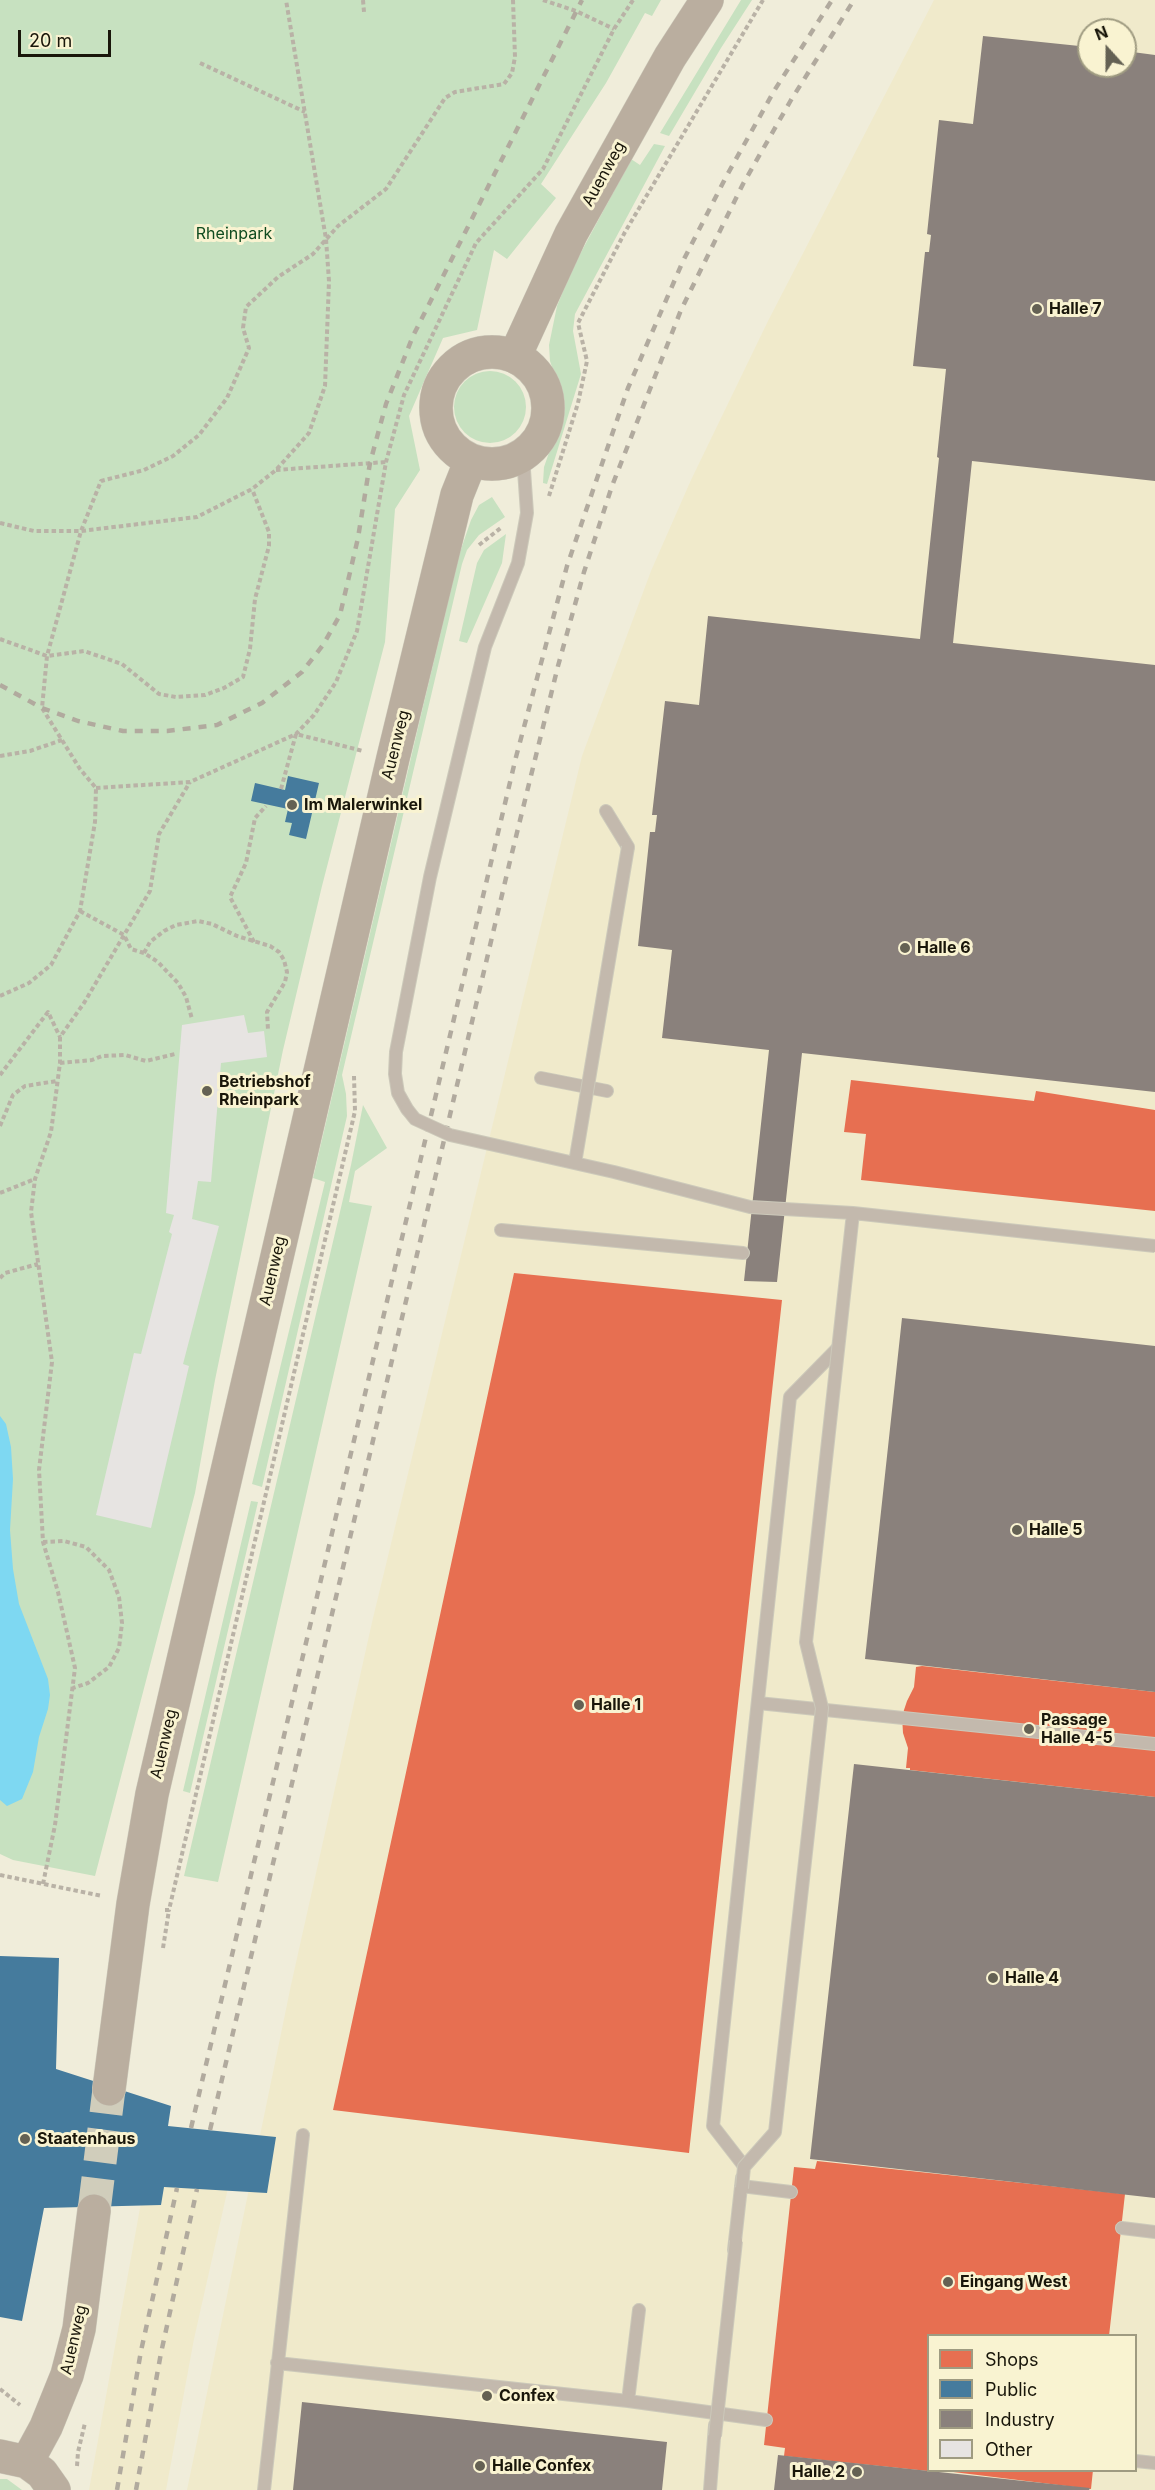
<!DOCTYPE html>
<style>
body{margin:0}
#map{position:relative;width:1155px;height:2490px;overflow:hidden;background:#f0edda;font-family:Inter,sans-serif}
canvas{display:block}
.legend{position:absolute;left:927px;top:2334px;width:210px;height:138px;box-sizing:border-box;background:#f9f3d1;border:2px solid #9f9b81;margin:0;padding:8px 10px;list-style:none;font-size:18px;color:#19160a}
.legend li{display:flex;align-items:center;gap:12px;height:30px}
.legend b{width:30px;border:2px solid #9f9b81}
.north{position:absolute;left:1077px;top:18px;width:60px;height:60px;box-sizing:border-box;background:#f9f3d1;border:2px solid #9f9b81;border-radius:50%;rotate:339deg;font-size:16px;font-weight:700;line-height:24px;text-align:center;color:#19160a}
.north::after{content:'';display:block;margin:auto;width:21px;height:27px;background:#646153;clip-path:polygon(50% 0,100% 100%,50% 72%,0 100%)}
.scale{position:absolute;left:18px;top:30px;width:93px;height:27px;box-sizing:border-box;border:3px solid #19160a;border-top:0;padding-left:8px;font-size:18px;line-height:21px;white-space:nowrap;color:#19160a;-webkit-text-stroke:4px #f9f3d1;paint-order:stroke}
</style>
<div id="map">
<canvas width="1155" height="2490"></canvas>
<ul class="legend">
<li><b style="height:16px;background:#e76f51"></b>Shops</li>
<li><b style="height:16px;background:#457b9d"></b>Public</li>
<li><b style="height:16px;background:#8a817c"></b>Industry</li>
<li><b style="height:16px;background:#e7e4e2"></b>Other</li>
</ul>
<div class="north">N</div>
<div class="scale">20 m</div>
</div>
<script>
const c = document.querySelector('canvas').getContext('2d');
c.lineJoin = 'round';
function paint(path, color) { c.fillStyle = color; c.fill(path, 'evenodd'); }
const poly = rows => new Path2D(rows.map(r => 'M' + r).join(''));
function stroke(path, color, width, dash) { c.strokeStyle = color; c.lineWidth = width; c.lineCap = dash ? 'butt' : 'round'; c.setLineDash(dash || []); c.stroke(path); }
function drawText(font, color, halo, rows, align = 'center') {
  c.font = font + ' Inter,sans-serif'; c.lineWidth = 6; c.setLineDash([]); c.textBaseline = 'middle'; c.strokeStyle = halo; c.fillStyle = color; for (const [text, x, y, turn = 0] of rows) {
    c.save(); c.translate(x, y); c.rotate((+turn || 0) * Math.PI / 180); c.textAlign = isNaN(turn) ? turn : align; if (halo) c.strokeText(text, 0, 0); c.fillText(text, 0, 0); c.restore();
  }
}
const built = poly([
 [934,0,1155,0,1155,2490,187,2490,291,1985,373,1618,582,756,651,571,691,480,768,321],
 [1089,30,1125,30,1125,66,1089,66],
 [928,2336,1136,2336,1136,2470,928,2470],
 [146,2175,230,2179,194,2339,166,2490,89,2490]
]);
const green = poly([
 [0,0,661,0,652,16,645,13,606,83,541,184,556,198,507,259,494,250,477,330,443,338,409,416,420,470,395,509,385,642,322,886,283,1050,215,1380,195,1493,95,1876,13,1860,0,1854],
 [741,0,752,0,721,48,669,136,660,133],
 [654,144,665,146,575,314,573,331,581,374,547,484,543,483,544,467,559,424,562,409,561,394,550,361,549,345,557,306,571,271,631,159,640,165],
 '454 407a36 36 0 1 1 72 0a36 36 0 1 1-72 0Z',
 [492,497,505,517,479,535,467,550,462,564,342,1075,346,1094,347,1116,262,1487,252,1484,325,1182,313,1178,417,732,459,555,471,520,479,505],
 [506,534,502,563,467,643,459,641,477,563,484,550],
 [363,1105,387,1148,355,1171,349,1202,372,1206,218,1882,184,1876,351,1165],
 [251,1501,258,1502,190,1793,183,1791],
 [0,2479,7,2479,22,2490,0,2490]
]);
const water = poly([
 [0,1416,6,1424,11,1447,13,1479,10,1530,13,1569,19,1604,48,1679,50,1695,48,1709,39,1737,33,1772,22,1799,7,1806,0,1800]
]);
const shops = poly([
 [851,1080,1034,1101,1036,1091,1155,1110,1155,1211,861,1180,866,1134,844,1132],
 [514,1273,782,1300,689,2153,333,2110],
 [922,1666,1155,1692,1155,1797,910,1770,910,1768,906,1768,908,1748,903,1733,902,1716,907,1701,914,1687,916,1667],
 [817,2161,1125,2194,1109,2336,928,2336,928,2471,784,2456,785,2448,764,2445,794,2167,815,2169],
 [937,2470,1093,2470,1091,2489]
]);
const public = poly([
 [288,776,319,783,306,839,289,835,292,823,285,822,288,809,251,801,255,783,285,790],
 [0,1956,59,1958,56,2069,171,2106,168,2126,276,2137,267,2193,164,2187,161,2205,44,2208,22,2321,0,2317]
]);
const industry = poly([
 [983,36,1089,47,1089,66,1125,66,1125,51,1155,55,1155,481,972,461,953,643,1155,665,1155,1092,802,1053,777,1282,744,1281,769,1050,662,1038,672,950,638,946,650,832,655,832,657,815,652,815,665,701,699,705,708,616,920,639,939,458,937,457,946,369,913,366,925,252,929,252,931,235,927,234,939,120,973,124],
 [902,1318,1155,1346,1155,1692,865,1659],
 [854,1764,1155,1797,1155,2198,810,2159],
 [302,2402,667,2442,662,2490,293,2490],
 [778,2455,1090,2488,1089,2490,774,2490]
]);
const building = poly([
 [244,1015,248,1033,264,1031,267,1057,221,1063,211,1182,198,1181,192,1219,219,1226,183,1364,189,1366,151,1528,96,1515,134,1353,141,1354,172,1234,169,1232,174,1215,166,1213,182,1025]
]);
const secondaryTunnel = poly([
 [94,2211,109,2089]
]);
const path = poly([
 [363,0,364,12],
 [543,0,576,11,614,29],
 [200,63,305,112],
 [276,470,386,462],
 [549,496,578,403,587,361,578,323,625,232,763,0],
 [0,523,34,531,81,531,197,517,252,489,276,470,309,433,325,386,329,281,326,239,286,0],
 [479,545,502,527],
 [0,639,47,656,84,651,122,664,159,694,176,697,205,695,224,688,243,677,250,649,255,599,269,546,269,532,252,489],
 [0,756,30,751,62,740],
 [96,788,190,782,296,734,314,715,336,682,357,631,386,462,404,395,476,243,543,169,614,29,633,0],
 [281,789,296,734,363,751],
 [80,911,124,935,131,949,144,953,158,962,178,983,186,997,192,1019],
 [254,942,230,897,246,863,255,818,266,806],
 [144,953,150,942,164,931,176,925,198,921,212,924,237,936,270,946,279,952,284,960,287,972,285,982,267,1012,268,1030],
 [0,996,29,983,51,965,80,911,95,822,96,788,80,769,42,708,47,656,81,531,101,481,144,470,173,456,199,435,227,398,249,348,243,328,246,307,278,277,313,254,338,226,386,189,445,98,455,92,504,84,512,73,515,57,513,0],
 [60,1063,92,1060,102,1056,125,1055,146,1061,175,1054],
 [0,1075,48,1012,60,1037],
 [0,1126,13,1095,25,1086,57,1081],
 [0,1193,35,1179],
 [0,1278,5,1273,38,1264],
 [43,1542,64,1541,86,1547,109,1570,119,1597,122,1623,119,1648,109,1667,88,1683,73,1688],
 [0,1875,102,1896],
 [43,1884,55,1825,75,1668,58,1592,43,1542,39,1470,52,1362,31,1212,35,1179,51,1132,60,1063,60,1037,84,1003,150,891,159,834,190,782],
 [165,1910,169,1910,355,1111,354,1076],
 [163,1948,169,1910],
 [0,2389,20,2405],
 [77,2466,78,2452,85,2423]
]);
const lane = poly([
 [606,811,628,847],
 [541,1078,607,1091],
 [407,1109,398,1093,395,1074,396,1052,430,877,485,647,518,563,527,513,523,456],
 [501,1230,743,1253],
 [758,1703,1155,1744],
 [744,2166,713,2126,790,1397,838,1348],
 [741,2186,791,2192],
 [1122,2228,1155,2232],
 [734,2250,742,2178],
 [277,2363,628,2401,766,2420],
 [628,2401,639,2310],
 [1136,2461,1155,2463],
 [264,2490,303,2135],
 [710,2490,715,2425]
]);
const secondary = poly([
 '436 408a56 56 0 1 1 112 0a56 56 0 1 1-112 0Z',
 [515,356,571,234,670,57,707,0],
 [109,2089,133,1904,152,1794,393,758,457,495,471,460],
 [0,2456,27,2462,42,2473,54,2490],
 [27,2462,46,2427,67,2375,79,2329,94,2211]
]);
const rail = poly([
 [0,685,42,708,78,721,123,731,167,731,217,725,262,703,302,672,323,645,340,615,358,538,370,463,386,404,413,336,582,0],
 [191,2128,516,757,567,566,628,388,683,261,726,177,774,91,832,0],
 [210,2130,510,861,558,666,584,572,612,486,681,310,743,184,791,100,854,0],
 [117,2490,141,2351,177,2188],
 [136,2490,161,2353,197,2189]
]);
const laneBridge = poly([
 [407,1109,415,1119,450,1135,614,1172,750,1207,853,1213,1155,1246],
 [575,1163,628,847],
 [742,2188,744,2167,775,2132,822,1708,806,1642,853,1213],
 [715,2436,736,2241]
]);
const markers = [
 [1037,309,6,"#646153"],
 [292,805,6,"#646153"],
 [905,948,6,"#646153"],
 [207,1091,6,"#646153"],
 [1017,1530,6,"#646153"],
 [579,1705,6,"#646153"],
 [1029,1729,6,"#646153"],
 [993,1978,6,"#646153"],
 [25,2139,6,"#646153"],
 [948,2282,6,"#646153"],
 [487,2396,6,"#646153"],
 [480,2466,6,"#646153"],
 [857,2472,6,"#646153"]
];
const streetNames = [
 ["Auenweg",604,174,-61],
 ["Auenweg",396,745,-76],
 ["Auenweg",273,1271,-77],
 ["Auenweg",164,1744,-77],
 ["Auenweg",74,2340,-77]
];
const parkNames = [
 ["Rheinpark",234,234]
];
const poiNames = [
 ["Halle 7",1049,309],
 ["Im Malerwinkel",304,805],
 ["Halle 6",917,948],
 ["Betriebshof",219,1082],
 ["Rheinpark",219,1100],
 ["Halle 5",1029,1530],
 ["Halle 1",591,1705],
 ["Passage",1041,1720],
 ["Halle 4-5",1041,1738],
 ["Halle 4",1005,1978],
 ["Staatenhaus",37,2139],
 ["Eingang West",960,2282],
 ["Confex",499,2396],
 ["Halle Confex",492,2466],
 ["Halle 2",845,2472,"right"]
];
paint(built, '#f0eacb');
paint(green, '#c7e1c0');
paint(water, '#7ed8f2');
paint(shops, '#e76f51');
paint(public, '#457b9d');
paint(industry, '#8a817c');
paint(building, '#e7e4e2');
stroke(secondaryTunnel, '#d0cdbb', 33, [33, 16]);
stroke(lane, '#ccc9ba', 14);
stroke(secondary, '#ccc9ba', 34);
stroke(path, '#b9b2a6', 4, [4.5, 3]);
stroke(lane, '#c3b9ad', 12);
stroke(secondary, '#baae9f', 33);
stroke(rail, '#b1aa9e', 4.5, [8, 8]);
stroke(laneBridge, '#ccc9ba', 14, []);
stroke(laneBridge, '#c3b9ad', 12);
for (const [x, y, r, color] of markers) { const dot = new Path2D(); dot.arc(x, y, r, 0, 2 * Math.PI); c.fillStyle = color; c.fill(dot); stroke(dot, '#f9f3d1', 2); }
drawText('16px', '#19160a', '#f9f3d1', streetNames);
drawText('16px', '#0f4b1f', '#f9f3d1', parkNames);
drawText('bold 16px', '#19160a', '#f9f3d1', poiNames, 'left');
</script>
